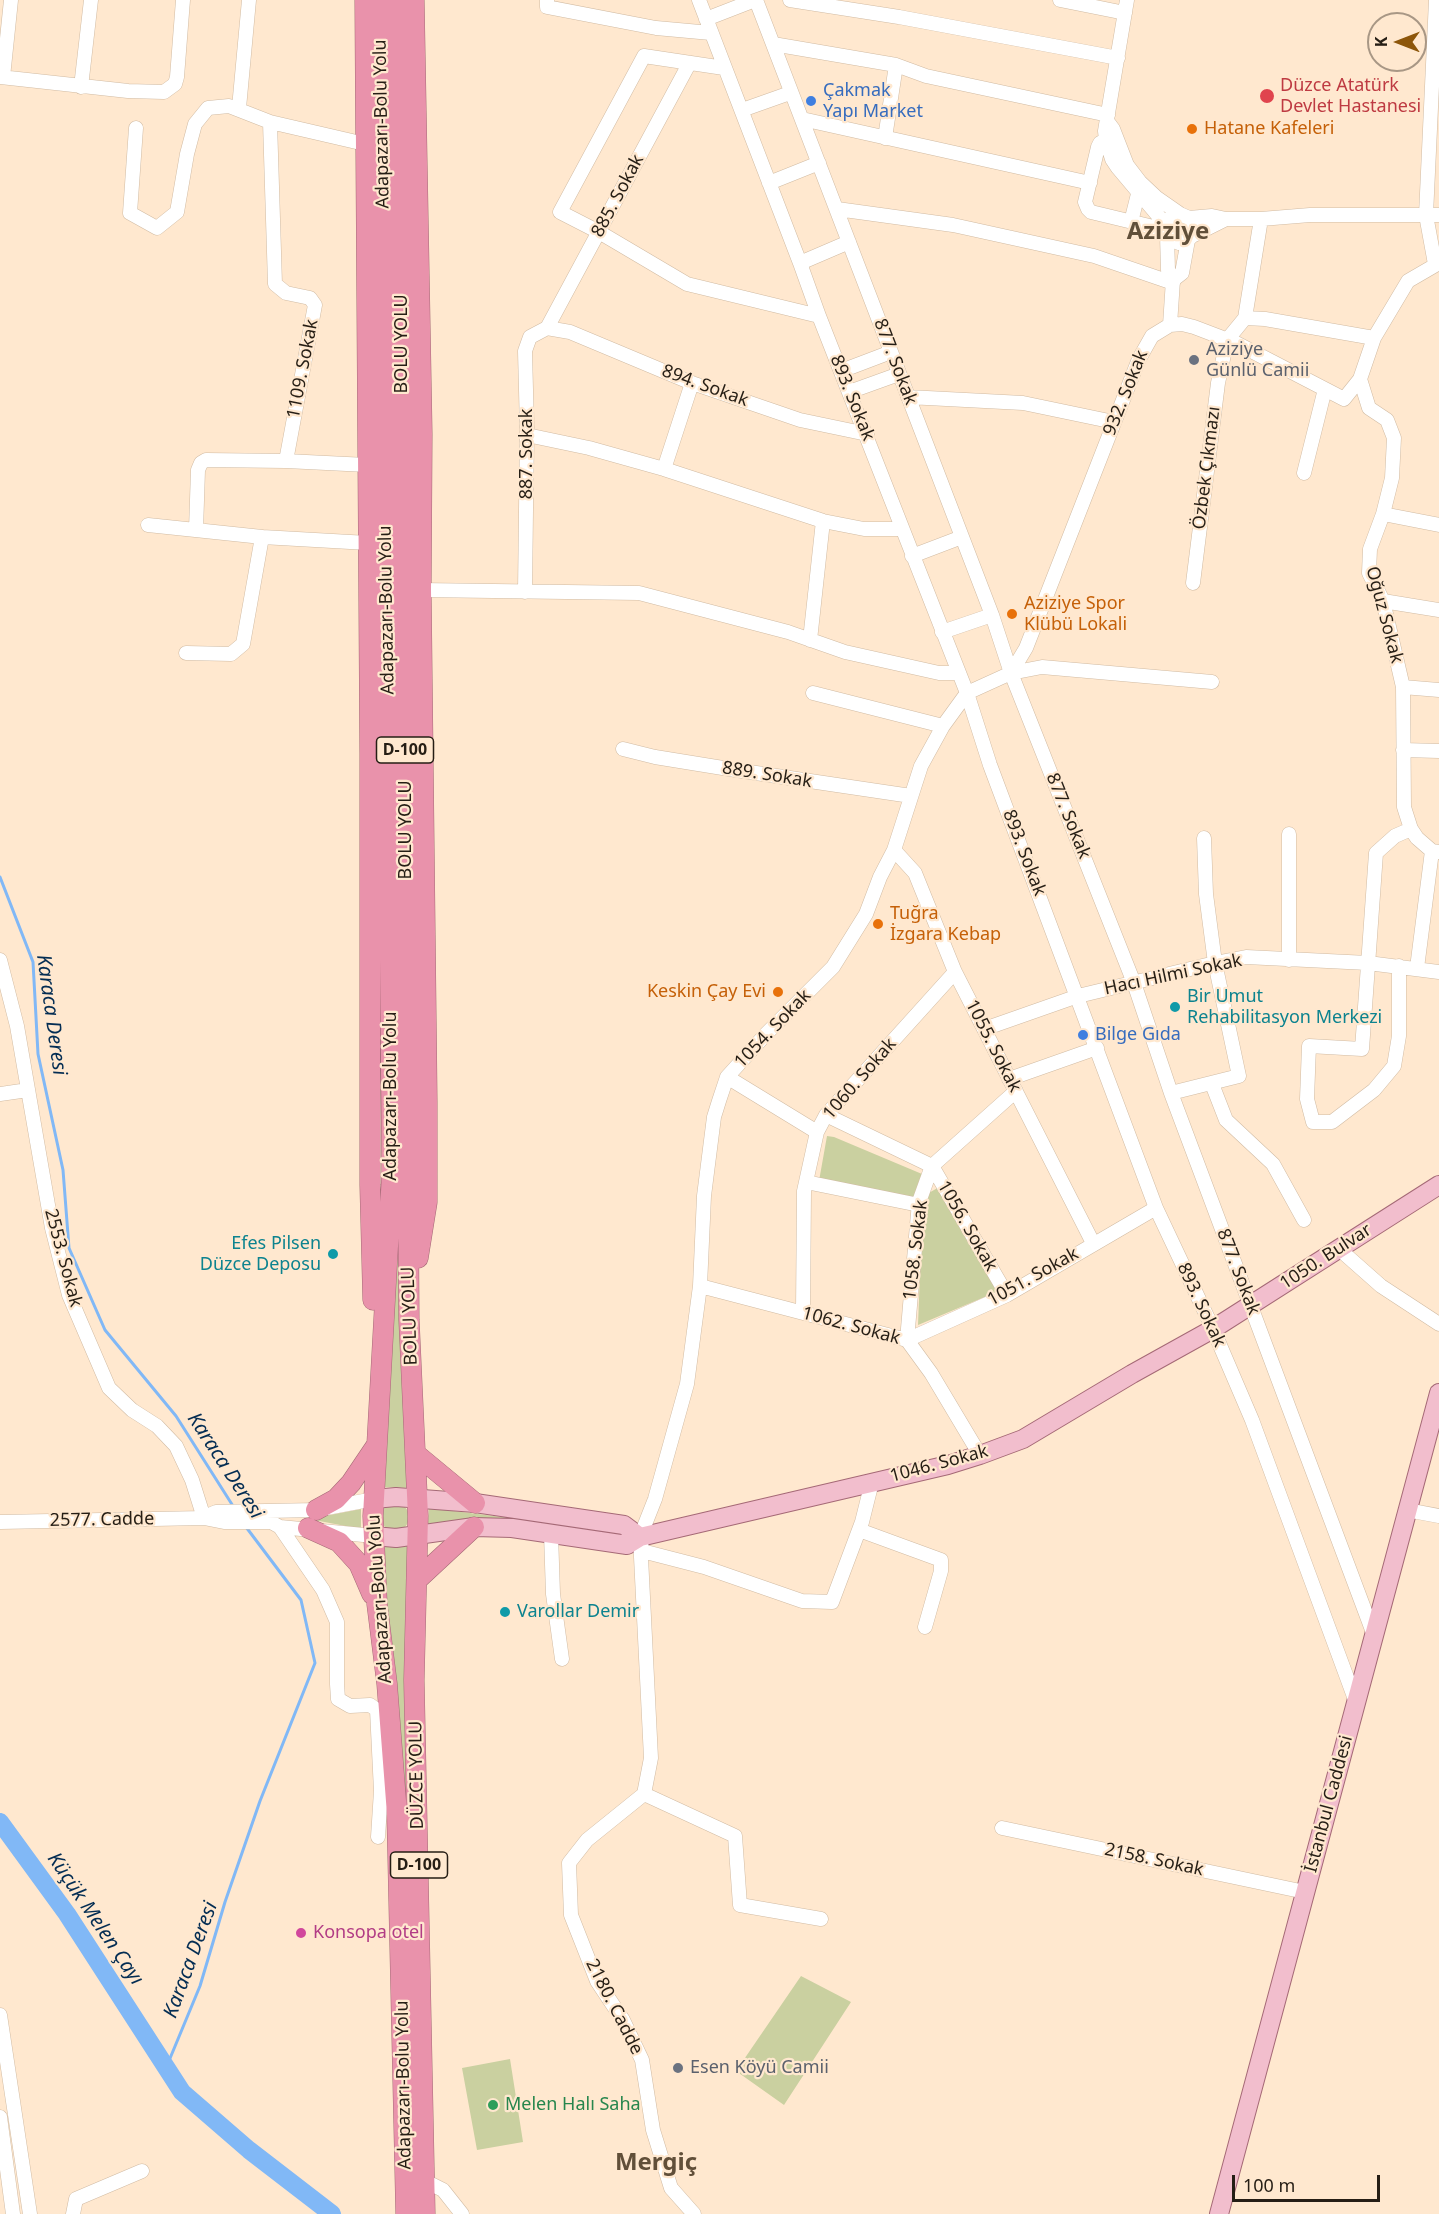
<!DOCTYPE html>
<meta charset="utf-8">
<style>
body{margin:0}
#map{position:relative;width:1439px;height:2214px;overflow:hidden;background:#ffe8cf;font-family:"Noto Sans",sans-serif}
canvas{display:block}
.north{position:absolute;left:1367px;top:12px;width:60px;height:60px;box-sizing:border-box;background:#ffe8cf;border:2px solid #a89785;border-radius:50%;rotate:270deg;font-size:16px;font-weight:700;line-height:24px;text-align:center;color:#261e15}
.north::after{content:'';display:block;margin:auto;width:21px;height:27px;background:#8d560a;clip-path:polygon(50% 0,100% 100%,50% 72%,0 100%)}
.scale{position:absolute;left:1232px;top:2175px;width:148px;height:27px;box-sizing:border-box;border:3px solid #261e15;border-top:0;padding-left:8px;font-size:18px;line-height:21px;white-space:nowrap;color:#261e15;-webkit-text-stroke:4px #ffe8cf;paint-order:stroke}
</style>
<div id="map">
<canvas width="1439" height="2214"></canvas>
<div class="north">K</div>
<div class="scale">100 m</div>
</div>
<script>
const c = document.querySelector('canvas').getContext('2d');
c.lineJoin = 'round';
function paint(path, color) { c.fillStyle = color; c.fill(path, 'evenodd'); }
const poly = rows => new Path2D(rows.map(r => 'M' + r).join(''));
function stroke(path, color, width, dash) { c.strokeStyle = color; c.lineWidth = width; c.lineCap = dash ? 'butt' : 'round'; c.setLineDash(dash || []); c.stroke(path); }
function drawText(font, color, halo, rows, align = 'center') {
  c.font = font + ' "Noto Sans",sans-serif'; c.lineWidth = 4.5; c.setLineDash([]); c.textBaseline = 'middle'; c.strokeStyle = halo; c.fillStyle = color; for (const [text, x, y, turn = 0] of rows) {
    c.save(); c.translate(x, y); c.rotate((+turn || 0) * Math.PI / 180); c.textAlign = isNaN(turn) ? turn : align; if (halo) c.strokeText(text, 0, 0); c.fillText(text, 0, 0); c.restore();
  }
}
const green = poly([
 [827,1136,834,1137,922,1174,923,1181,911,1202,819,1181],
 [941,1186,999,1291,918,1325,922,1221,927,1194],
 [399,1213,413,1488,379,1487],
 '381 1517a14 14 0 1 1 28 0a14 14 0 1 1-28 0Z',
 [429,1508,624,1532,624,1537,428,1526],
 [361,1509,361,1529,309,1519],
 [412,1544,418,2154,379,1546],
 [801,1976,851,2002,784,2105,736,2071],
 [510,2059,523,2142,477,2150,462,2068]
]);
const stream = poly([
 [0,877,33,962,38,1054,63,1170,69,1248,105,1330,176,1416,233,1506],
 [166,2068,200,1986,225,1902,260,1801,315,1663,301,1600,246,1527]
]);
const river = poly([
 [0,1822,67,1914,182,2092,249,2150,332,2214]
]);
const minor = poly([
 [547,0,547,7,656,28,711,33],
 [699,0,800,263,819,316,967,693,990,765,1156,1208,1213,1329,1252,1420,1356,1702],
 [756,0,992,615,1011,673,1134,983,1171,1093,1374,1635],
 [790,0,899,17,1118,58],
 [1060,0,1125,13],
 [1127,0,1105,131,1106,140,1112,159,1118,168,1166,225],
 [706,19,755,0],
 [773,44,896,65,926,76,1108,115],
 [724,68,644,56,560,212,599,232,687,284,819,316],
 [0,77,128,91,164,92,175,84,177,77,183,0],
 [3,77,11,0],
 [81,87,91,0],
 [239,108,249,0],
 [742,110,790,93],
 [802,119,1090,183],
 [1107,121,1113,129,1127,165,1140,182,1157,198,1180,214,1189,218,1192,222,1193,231,1192,236,1188,240,1179,243,1170,239,1167,235,1166,225,1171,217,1180,214],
 [270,122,275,284,286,293,310,298,315,305,286,461],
 [136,128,130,213,157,228,177,212,187,154,195,124,208,108,229,106,270,122,365,144],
 [885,138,896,65],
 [1106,140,1100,143,1098,147,1085,202,1088,209,1091,212,1166,230],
 [769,183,819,163],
 [837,209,953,225,1094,256,1173,283],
 [1189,218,1212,216,1226,219,1261,219,1310,215,1439,215],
 [1131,222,1138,194],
 [1167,235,1168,270,1173,280,1170,325],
 [1192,236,1226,219],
 [800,263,849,242],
 [1435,264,1426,215,1436,0],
 [1173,280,1182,273,1188,240],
 [1245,318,1265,319,1374,338],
 [547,328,570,332,692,383,800,420,867,434],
 [547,328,689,64],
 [841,371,891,352],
 [1360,379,1369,408,1387,420,1394,438,1392,478,1383,514,1370,549,1369,573,1383,601,1403,687,1404,807,1411,829,1417,838,1432,851,1439,852],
 [849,392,899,374],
 [908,397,1023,403,1114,422],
 [527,435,589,448,664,469,823,521,864,529,902,529],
 [664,469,692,383],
 [1304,473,1325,389],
 [1383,514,1439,525],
 [148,525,262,537,368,543],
 [196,530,198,470,201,463,206,460,286,461,367,465],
 [912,556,962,537],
 [1193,583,1218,383,1227,340,1245,318,1261,219],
 [421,590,639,593,788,632,845,652,939,673,959,673],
 [525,592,527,429,525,351,530,337,547,328],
 [1383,601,1439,610],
 [942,632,992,615],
 [810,640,823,521],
 [186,653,231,654,243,644,262,537],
 [1011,673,1026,648,1139,359,1152,336,1170,325,1182,324,1194,327,1236,343,1344,399,1360,379,1374,338,1408,281,1439,263],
 [1403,687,1439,690],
 [813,693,943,726],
 [623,749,655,757,729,769,911,796],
 [1403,750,1439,751],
 [1289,834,1289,960],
 [894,850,915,873,955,972,1093,1243],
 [0,960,17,1026,52,1228,69,1295,109,1388,132,1410,157,1426,176,1446,192,1480,204,1518],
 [1399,966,1399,1036,1394,1066,1374,1090,1332,1122,1313,1122,1307,1099,1309,1046,1362,1049,1376,853,1395,836,1411,829],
 [1417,968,1432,851],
 [984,1029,1078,996,1215,963,1246,957,1368,963,1439,972],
 [727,1077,817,1132],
 [1009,1079,1097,1048],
 [1212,1084,1226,1120,1273,1164,1304,1220],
 [1016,1091,932,1166,919,1202,907,1340,1007,1295,1156,1208],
 [1171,1093,1239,1076,1215,963,1206,894,1204,838],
 [0,1094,28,1090],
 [826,1115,932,1166,1007,1295],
 [806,1182,919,1205],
 [1338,1248,1381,1286,1439,1324],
 [700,1286,907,1340,931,1373,980,1455],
 [803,1312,804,1191,817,1132,826,1115,955,972],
 [1407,1510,1439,1516],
 [207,1516,216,1512,316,1510,374,1499],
 [0,1522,204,1518,224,1522,271,1522,280,1527,374,1536],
 [280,1527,323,1590,337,1622,337,1684,338,1699,350,1706,370,1705,377,1710,381,1791,378,1837],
 [859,1530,941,1560,941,1571,925,1627],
 [551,1534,553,1594,562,1659],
 [641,1542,642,1551,704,1567,802,1601,832,1602,862,1522,872,1482],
 [644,1794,735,1836,740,1905,821,1919],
 [1002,1828,1305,1892],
 [0,2015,30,2214],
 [0,2117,13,2214],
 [425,2181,443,2190,462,2214],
 [73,2214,76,2199,142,2171],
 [694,2214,671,2188,653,2130,642,2060,623,2020,597,1981,571,1915,569,1863,587,1840,644,1794,651,1758,640,1537,655,1499,687,1384,700,1286,704,1196,714,1117,719,1101,727,1077,766,1034,833,967,866,914,880,877,894,850,921,766,943,726,967,693,1011,673,1042,667,1212,682]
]);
const major = poly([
 [374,1499,396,1497,475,1503,624,1525,640,1537],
 [374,1536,396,1538,474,1527,512,1528,627,1545,640,1537,948,1465,980,1455,1023,1439,1132,1374,1213,1329,1439,1185],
 [1219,2214,1439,1393]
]);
const highway = poly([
 [365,0,370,755,370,1185,373,1300],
 [381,0,392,1174,373,1516,377,1604,387,1684,397,1814,406,2214],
 [400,0,409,1320,418,1516,414,1680,425,2214],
 [414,0,422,434,421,590,427,1102,427,1202,418,1258],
 [417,1455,475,1503],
 [316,1510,336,1499,351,1483,376,1446],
 [308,1528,339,1542,359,1564,372,1594],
 [418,1579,474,1527]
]);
const markers = [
 [1267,96,8,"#e0444e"],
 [811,101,6,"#3f7fe0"],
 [1192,129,6,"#e8710a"],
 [1194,360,6,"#6b7280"],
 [1012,614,6,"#e8710a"],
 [878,924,6,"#e8710a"],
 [778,992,6,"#e8710a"],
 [1175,1007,6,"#0f9aa8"],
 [1083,1035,6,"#3f7fe0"],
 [333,1254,6,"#0f9aa8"],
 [505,1612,6,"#0f9aa8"],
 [301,1933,6,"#d1479c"],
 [678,2068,6,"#6b7280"],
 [493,2105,6,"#2e9e5b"]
];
const shields = [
 [405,750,57],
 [419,1865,57]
];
const shieldNames = [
 ["D-100",405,750],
 ["D-100",419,1865]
];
const healthNames = [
 ["Düzce Atatürk",1280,86],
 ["Devlet Hastanesi",1280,107]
];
const shopNames = [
 ["Çakmak",823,91],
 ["Yapı Market",823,112],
 ["Bilge Gıda",1095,1035]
];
const streetNames = [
 ["Adapazarı-Bolu Yolu",382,124,-91],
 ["885. Sokak",618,196,-62],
 ["BOLU YOLU",402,344,-90],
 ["877. Sokak",895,362,69],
 ["1109. Sokak",303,369,-79],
 ["894. Sokak",705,386,20],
 ["932. Sokak",1126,393,-68],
 ["893. Sokak",852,398,68],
 ["887. Sokak",527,454,-90],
 ["Özbek Çıkmazı",1207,468,-83],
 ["Adapazarı-Bolu Yolu",387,610,-91],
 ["Oğuz Sokak",1384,615,75],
 ["889. Sokak",767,775,9],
 ["877. Sokak",1068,816,68],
 ["BOLU YOLU",406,830,-90],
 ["893. Sokak",1024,853,69],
 ["Hacı Hilmi Sokak",1173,975,-12],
 ["1054. Sokak",773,1029,-46],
 ["1055. Sokak",993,1046,63],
 ["1060. Sokak",860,1079,-49],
 ["Adapazarı-Bolu Yolu",391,1096,-90],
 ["1056. Sokak",967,1226,60],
 ["1058. Sokak",916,1250,-83],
 ["1050. Bulvar",1326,1257,-33],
 ["2553. Sokak",63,1258,75],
 ["877. Sokak",1238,1272,69],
 ["1051. Sokak",1033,1277,-29],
 ["893. Sokak",1201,1305,65],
 ["BOLU YOLU",410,1316,-92],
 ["1062. Sokak",851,1326,15],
 ["1046. Sokak",939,1464,-15],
 ["2577. Cadde",102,1520,-1],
 ["Adapazarı-Bolu Yolu",380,1599,-94],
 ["DÜZCE YOLU",417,1775,-91],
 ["İstanbul Caddesi",1329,1804,-75],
 ["2158. Sokak",1154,1860,12],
 ["2180. Cadde",614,2007,63],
 ["Adapazarı-Bolu Yolu",404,2085,-91]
];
const foodNames = [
 ["Hatane Kafeleri",1204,129],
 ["Aziziye Spor",1024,604],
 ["Klübü Lokali",1024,625],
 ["Tuğra",890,914],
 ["İzgara Kebap",890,935],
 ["Keskin Çay Evi",766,992,"right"]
];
const worshipNames = [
 ["Aziziye",1206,350],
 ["Günlü Camii",1206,371],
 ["Esen Köyü Camii",690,2068]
];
const cultureNames = [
 ["Bir Umut",1187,997],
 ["Rehabilitasyon Merkezi",1187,1018],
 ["Efes Pilsen",321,1244,"right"],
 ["Düzce Deposu",321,1265,"right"],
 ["Varollar Demir",517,1612]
];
const hotelNames = [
 ["Konsopa otel",313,1933]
];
const leisureNames = [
 ["Melen Halı Saha",505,2105]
];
const waterNames = [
 ["Karaca Deresi",51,1015,82],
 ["Karaca Deresi",225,1466,57],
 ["Küçük Melen Çayı",95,1919,56],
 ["Karaca Deresi",191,1960,-70]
];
const districtNames = [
 ["Aziziye",1168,232],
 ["Mergiç",656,2163]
];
paint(green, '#cad0a0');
stroke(stream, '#81b8f6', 3);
stroke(river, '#81b8f6', 18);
stroke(minor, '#d1bba3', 15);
stroke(major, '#a56976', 20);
stroke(highway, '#a56976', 21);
stroke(minor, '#fff', 14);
stroke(major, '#f2becd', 18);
stroke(highway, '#e992ab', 20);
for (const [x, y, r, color] of markers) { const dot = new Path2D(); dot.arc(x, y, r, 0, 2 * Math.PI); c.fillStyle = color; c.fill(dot); stroke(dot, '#ffe8cf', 2); }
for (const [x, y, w] of shields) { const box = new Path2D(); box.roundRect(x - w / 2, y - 13, w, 26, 4.5); c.fillStyle = '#ffe8cf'; c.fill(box); stroke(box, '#261e15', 1.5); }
drawText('bold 16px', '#261e15', null, shieldNames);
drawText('18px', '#be3a42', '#ffe8cf', healthNames, 'left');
drawText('18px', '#366cbe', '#ffe8cf', shopNames, 'left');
drawText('18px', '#261e15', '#ffe8cf', streetNames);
drawText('18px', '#c56008', '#ffe8cf', foodNames, 'left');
drawText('18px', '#5b616d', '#ffe8cf', worshipNames, 'left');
drawText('18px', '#0d838f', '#ffe8cf', cultureNames, 'left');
drawText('18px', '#b23c85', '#ffe8cf', hotelNames, 'left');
drawText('18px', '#27864d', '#ffe8cf', leisureNames, 'left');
drawText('italic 20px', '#042d53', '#ffe8cf', waterNames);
drawText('bold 24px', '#614f39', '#ffe8cf', districtNames);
</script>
